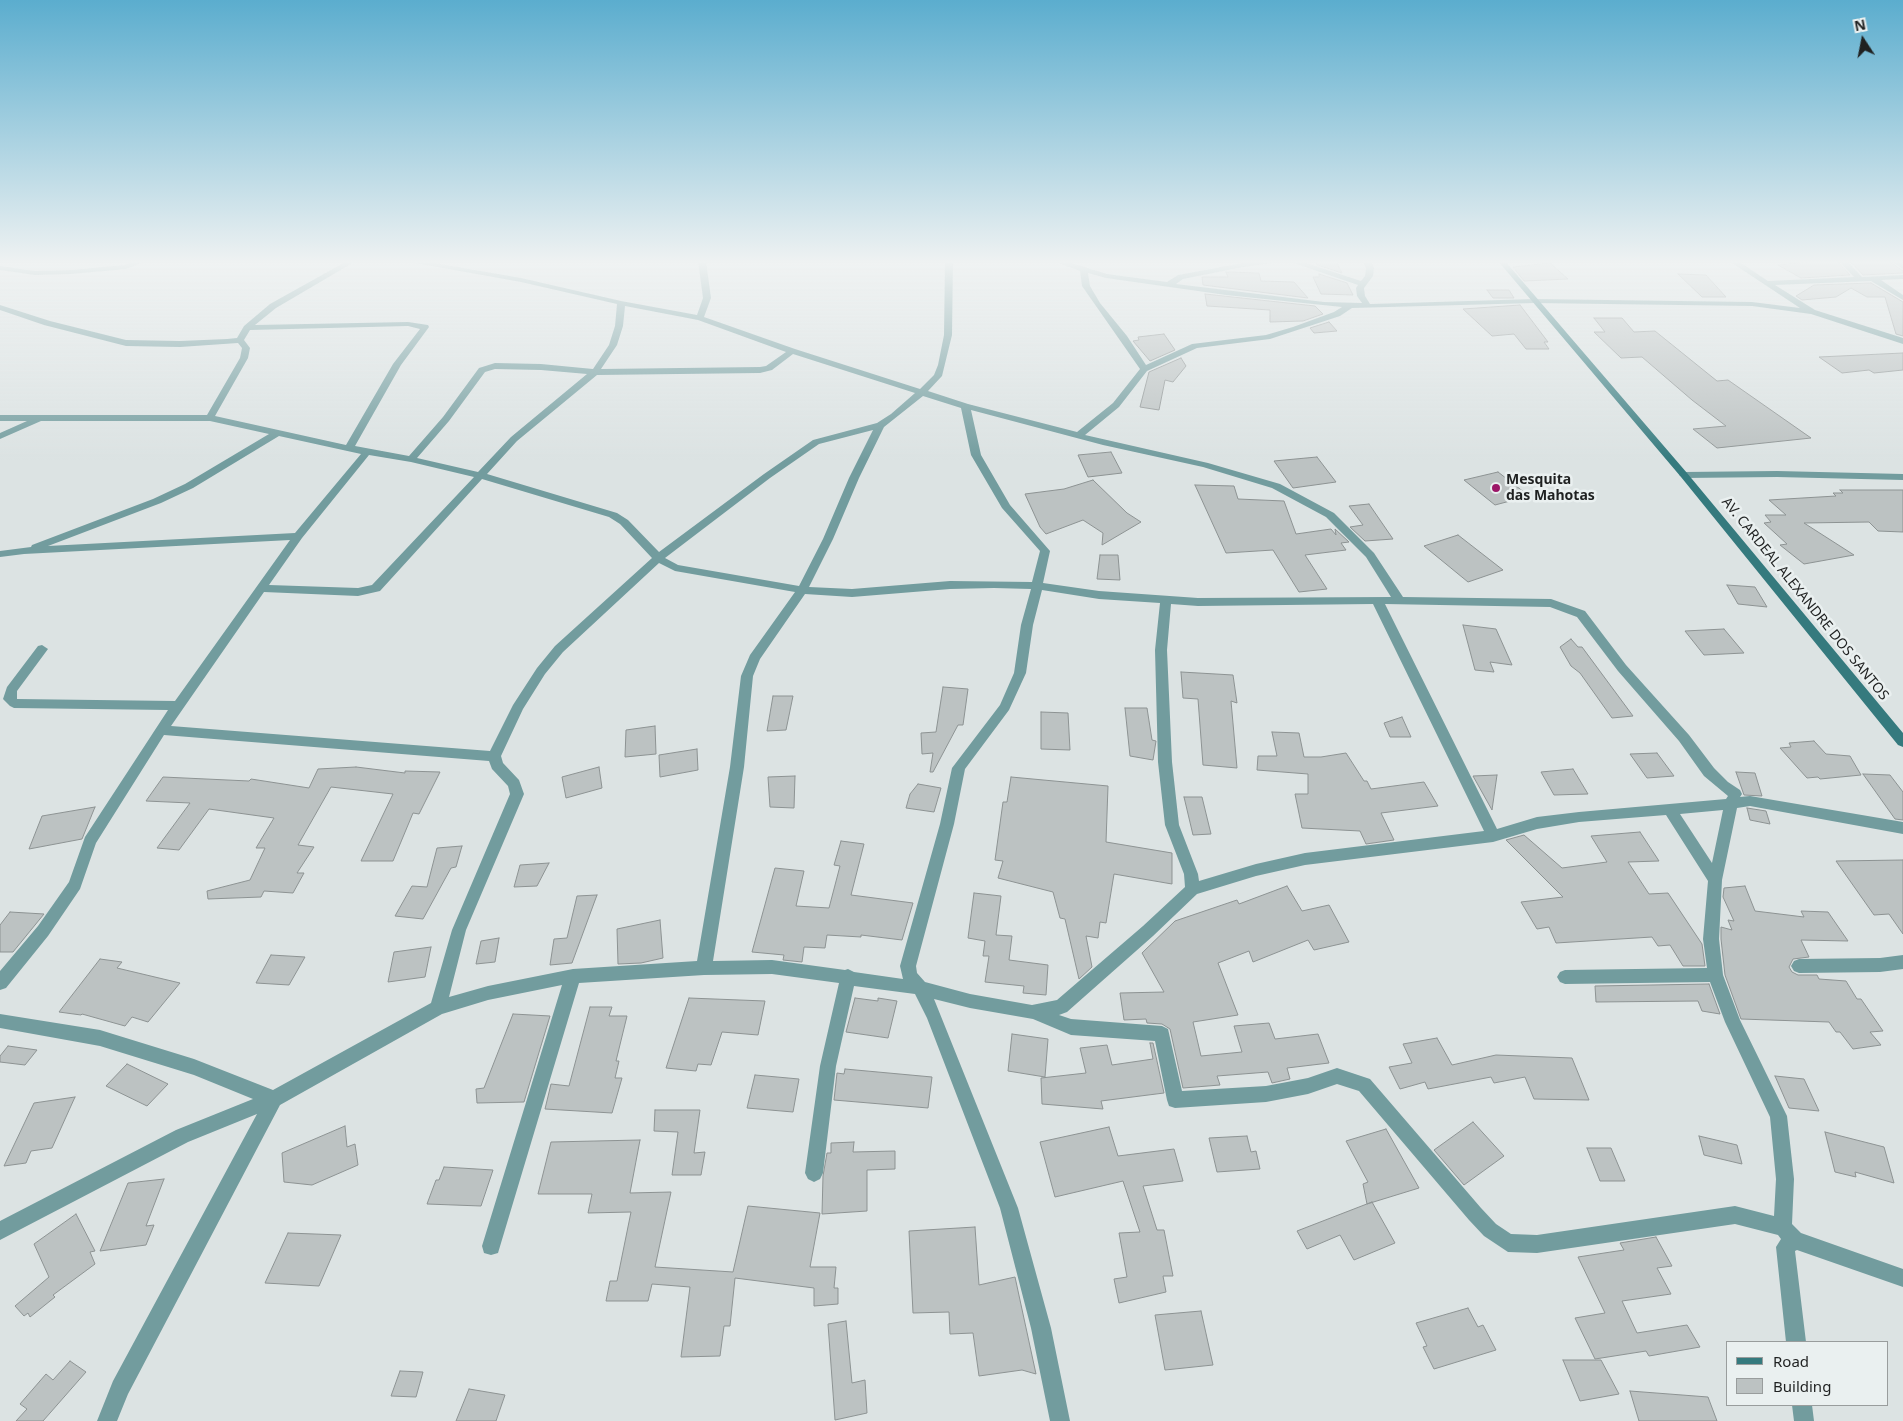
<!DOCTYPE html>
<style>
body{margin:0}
#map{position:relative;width:1903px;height:1421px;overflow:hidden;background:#dce3e3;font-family:"Noto Sans",sans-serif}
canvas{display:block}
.legend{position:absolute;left:1726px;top:1341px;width:162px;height:65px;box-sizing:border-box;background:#eaf0f0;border:1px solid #999d9d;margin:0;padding:6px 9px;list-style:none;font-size:15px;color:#1f2121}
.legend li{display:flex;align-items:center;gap:10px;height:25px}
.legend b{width:25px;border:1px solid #999d9d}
.north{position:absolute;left:1838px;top:15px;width:50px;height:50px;-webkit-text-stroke:4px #eaf0f0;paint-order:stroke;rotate:349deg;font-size:14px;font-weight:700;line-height:20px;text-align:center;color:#1f2121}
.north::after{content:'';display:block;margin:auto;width:18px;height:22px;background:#1f2121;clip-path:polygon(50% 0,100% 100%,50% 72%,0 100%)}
</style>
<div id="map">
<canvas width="1903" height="1421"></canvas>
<ul class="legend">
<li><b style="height:6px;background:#357a7e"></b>Road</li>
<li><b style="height:14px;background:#bcc2c2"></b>Building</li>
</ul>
<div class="north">N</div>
</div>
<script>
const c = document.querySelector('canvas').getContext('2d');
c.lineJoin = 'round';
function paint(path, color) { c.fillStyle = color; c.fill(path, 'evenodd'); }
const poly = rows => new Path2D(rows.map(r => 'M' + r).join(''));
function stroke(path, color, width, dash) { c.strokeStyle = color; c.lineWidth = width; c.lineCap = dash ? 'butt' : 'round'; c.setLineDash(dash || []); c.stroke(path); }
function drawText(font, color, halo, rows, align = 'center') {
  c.font = font + ' "Noto Sans",sans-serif'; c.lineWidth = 5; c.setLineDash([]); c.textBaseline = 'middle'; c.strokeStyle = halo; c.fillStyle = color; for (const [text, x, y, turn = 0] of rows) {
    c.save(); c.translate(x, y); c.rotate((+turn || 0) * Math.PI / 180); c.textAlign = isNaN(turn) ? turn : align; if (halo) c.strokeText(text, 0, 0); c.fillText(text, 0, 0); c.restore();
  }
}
const building = poly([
 [1316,261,1336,261,1342,273,1317,265,1316,261],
 [1816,261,1837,261,1850,275,1801,278,1778,265,1816,261],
 [1850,261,1889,261,1903,271,1903,273,1863,275,1850,261],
 [1550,263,1568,279,1524,281,1513,267,1550,263],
 [1226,272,1259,273,1261,281,1294,282,1308,298,1203,285,1202,277,1228,277,1226,272],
 [1319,274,1347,283,1353,295,1321,294,1313,277,1319,277,1319,274],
 [1678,274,1706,275,1726,297,1702,297,1678,274],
 [1871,283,1903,302,1903,336,1896,334,1885,297,1867,297,1851,288,1836,297,1802,300,1796,296,1814,285,1871,283],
 [1487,290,1509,290,1514,298,1493,298,1487,290],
 [1205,294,1315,306,1323,314,1303,321,1270,322,1270,310,1207,306,1205,294],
 [1520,305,1548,342,1544,342,1549,349,1526,349,1514,334,1492,336,1463,309,1520,305],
 [1594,318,1622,318,1634,332,1655,331,1717,381,1728,380,1811,438,1717,448,1693,429,1726,426,1692,400,1642,357,1621,358,1594,332,1605,332,1594,318],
 [1329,322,1337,331,1314,333,1310,328,1329,322],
 [1164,334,1175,350,1150,361,1133,341,1139,340,1138,337,1164,334],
 [1903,353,1903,370,1874,373,1869,370,1842,373,1819,357,1903,353],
 [1181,358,1186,366,1173,382,1165,380,1159,410,1140,407,1149,372,1181,358],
 [1111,452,1122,473,1088,477,1078,455,1111,452],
 [1317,457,1336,482,1293,488,1274,461,1317,457],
 [1498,472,1529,496,1495,505,1464,480,1498,472],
 [1093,480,1127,513,1141,522,1102,545,1103,533,1083,520,1046,534,1040,527,1025,494,1064,489,1093,480],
 [1195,485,1234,486,1238,499,1284,501,1296,534,1331,529,1336,535,1335,529,1349,542,1341,543,1346,550,1305,555,1327,589,1299,592,1273,550,1226,553,1195,485],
 [1840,490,1903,490,1903,532,1878,531,1869,522,1804,523,1854,555,1804,564,1780,545,1787,544,1764,523,1771,522,1765,515,1786,515,1769,500,1836,496,1833,493,1843,493,1840,490],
 [1369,504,1393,539,1365,541,1350,527,1363,525,1349,506,1369,504],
 [1458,535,1503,570,1468,582,1424,546,1458,535],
 [1100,555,1118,555,1120,580,1097,579,1100,555],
 [1727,585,1755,587,1767,607,1738,604,1727,585],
 [1463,625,1496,629,1512,665,1490,662,1494,672,1475,670,1463,625],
 [1724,629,1744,653,1704,655,1685,631,1724,629],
 [1571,639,1578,647,1582,647,1633,716,1612,718,1580,673,1571,666,1560,647,1571,639],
 [1181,672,1233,675,1237,703,1231,701,1237,768,1203,765,1198,699,1183,698,1181,672],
 [943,687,968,689,963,725,958,725,933,772,930,772,933,753,922,754,921,733,936,732,943,687],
 [773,696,793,696,786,730,767,731,773,696],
 [1125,708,1147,708,1152,740,1156,741,1153,760,1130,756,1125,708],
 [1041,712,1068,713,1070,750,1041,749,1041,712],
 [1402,717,1411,737,1390,737,1384,723,1402,717],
 [655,726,656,754,625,757,626,730,655,726],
 [1272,732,1299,733,1304,757,1321,757,1346,753,1364,781,1367,781,1371,789,1424,782,1438,806,1381,813,1394,840,1366,844,1360,831,1302,828,1295,794,1308,794,1308,774,1257,770,1258,756,1277,756,1272,732],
 [1814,741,1826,754,1850,756,1861,775,1820,779,1818,777,1807,778,1780,748,1791,747,1789,743,1814,741],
 [697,749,698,770,660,777,659,755,697,749],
 [1657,753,1674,776,1647,778,1630,754,1657,753],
 [356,767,405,773,405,771,440,772,419,814,413,813,393,861,361,861,393,794,331,787,298,845,314,847,297,873,304,873,293,893,264,891,261,897,208,899,207,891,250,880,265,848,256,848,274,818,209,809,179,850,157,848,190,803,146,801,163,777,249,781,251,779,309,788,318,769,356,767],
 [599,767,602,788,566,798,562,777,599,767],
 [1573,769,1588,794,1554,795,1541,772,1573,769],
 [1736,772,1755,773,1762,796,1744,795,1736,772],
 [1863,774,1890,775,1903,792,1903,820,1895,819,1863,774],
 [1497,775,1492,810,1473,776,1497,775],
 [795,776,794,808,770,807,768,777,795,776],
 [1011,777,1108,786,1106,842,1172,853,1172,884,1114,874,1106,923,1100,922,1098,938,1086,936,1092,967,1079,979,1065,919,1060,918,1053,892,998,878,1003,861,995,860,1003,802,1007,802,1011,777],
 [918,784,941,788,934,812,906,808,910,794,918,784],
 [1184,797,1202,797,1211,834,1193,835,1184,797],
 [95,807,82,839,29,849,42,816,95,807],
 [1747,808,1766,811,1770,824,1750,820,1747,808],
 [1640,832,1659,861,1628,862,1649,894,1668,893,1702,944,1705,966,1683,966,1670,945,1658,946,1652,937,1556,943,1549,927,1537,929,1521,902,1563,897,1506,840,1524,835,1562,868,1607,862,1591,836,1640,832],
 [841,841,864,844,851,895,913,903,902,940,861,935,861,937,827,935,825,948,804,947,802,962,783,960,784,955,752,952,775,868,804,871,796,906,829,908,840,866,834,865,841,841],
 [462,846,456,867,451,868,423,919,395,916,412,886,427,887,437,848,462,846],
 [1903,860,1903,934,1889,914,1874,915,1836,861,1903,860],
 [549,863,537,886,514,887,520,865,549,863],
 [1287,886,1302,911,1329,905,1349,942,1314,950,1308,940,1253,962,1249,951,1218,963,1238,1015,1193,1022,1201,1056,1242,1052,1234,1026,1269,1023,1275,1039,1318,1034,1329,1063,1287,1068,1290,1079,1272,1083,1268,1072,1217,1076,1220,1085,1183,1088,1170,1029,1162,1024,1147,1023,1146,1019,1124,1020,1120,993,1164,992,1142,953,1175,921,1237,900,1239,904,1287,886],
 [1745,886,1755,911,1804,917,1801,911,1828,912,1848,941,1801,940,1809,957,1793,959,1789,967,1792,972,1798,975,1817,975,1819,979,1846,981,1857,999,1861,999,1883,1031,1870,1032,1881,1045,1853,1049,1840,1032,1836,1032,1829,1022,1741,1019,1725,975,1721,939,1721,927,1732,930,1728,920,1734,921,1723,897,1724,888,1745,886],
 [974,893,1001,896,996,935,1012,936,1009,960,1048,965,1046,995,1023,993,1024,986,985,982,989,956,983,956,985,941,968,938,974,893],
 [597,895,572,963,550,965,554,939,567,938,577,896,597,895],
 [10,912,44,914,13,952,0,952,0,925,10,912],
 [660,920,663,958,641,963,618,964,617,929,660,920],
 [499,938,495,962,476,964,481,941,499,938],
 [431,947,425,977,388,982,394,952,431,947],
 [271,955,305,957,289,985,256,983,271,955],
 [100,959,122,962,117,968,180,983,148,1022,132,1017,125,1026,82,1014,81,1015,59,1012,100,959],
 [1709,984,1720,1014,1702,1011,1698,1001,1596,1002,1595,986,1709,984],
 [689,998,765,1001,758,1035,722,1032,711,1065,698,1064,696,1071,666,1068,689,998],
 [855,998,878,1001,878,998,897,1001,888,1038,846,1032,855,998],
 [590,1007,612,1007,609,1016,627,1016,616,1061,619,1061,615,1078,622,1078,612,1113,545,1109,551,1084,569,1086,590,1007],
 [513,1014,550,1016,524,1102,477,1103,476,1089,484,1088,513,1014],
 [1012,1034,1048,1039,1045,1077,1008,1071,1012,1034],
 [1437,1038,1452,1065,1496,1055,1572,1058,1589,1100,1534,1099,1525,1077,1494,1083,1491,1077,1428,1089,1425,1082,1400,1089,1389,1067,1412,1063,1403,1044,1437,1038],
 [1150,1043,1153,1043,1164,1093,1101,1101,1103,1109,1042,1104,1041,1078,1086,1073,1080,1048,1107,1045,1112,1065,1153,1059,1150,1043],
 [8,1046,37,1050,25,1065,0,1062,0,1056,8,1046],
 [127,1064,168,1084,147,1106,106,1086,127,1064],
 [845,1069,932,1077,928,1108,834,1100,837,1073,844,1074,845,1069],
 [755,1075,799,1079,793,1112,747,1108,755,1075],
 [1775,1076,1804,1079,1819,1111,1789,1108,1775,1076],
 [75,1097,52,1148,31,1151,26,1163,4,1166,34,1103,75,1097],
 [655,1110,700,1110,694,1153,705,1152,701,1175,672,1175,678,1132,654,1131,655,1110],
 [1473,1122,1504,1156,1464,1185,1434,1150,1473,1122],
 [345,1126,347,1147,355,1144,358,1165,312,1185,284,1182,282,1153,345,1126],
 [1109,1127,1118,1156,1174,1149,1183,1181,1143,1186,1157,1230,1164,1230,1173,1276,1163,1276,1166,1292,1119,1303,1114,1279,1127,1277,1119,1233,1140,1232,1123,1181,1055,1197,1040,1142,1109,1127],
 [1386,1129,1419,1188,1367,1204,1363,1184,1368,1182,1346,1141,1386,1129],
 [1825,1132,1884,1147,1894,1183,1855,1172,1856,1177,1835,1172,1825,1132],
 [1247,1136,1251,1152,1256,1151,1260,1169,1217,1172,1209,1138,1247,1136],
 [1699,1136,1737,1145,1742,1164,1704,1155,1699,1136],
 [640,1140,630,1193,671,1192,655,1267,733,1272,748,1206,820,1213,810,1267,836,1267,834,1288,838,1288,838,1304,814,1306,814,1288,735,1278,730,1326,724,1326,720,1356,681,1357,690,1287,652,1284,648,1301,606,1301,610,1281,617,1281,631,1212,588,1213,592,1194,538,1194,551,1142,640,1140],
 [854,1142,853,1152,895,1151,895,1169,867,1170,867,1211,822,1214,823,1176,827,1153,831,1153,831,1143,854,1142],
 [1587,1148,1611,1148,1625,1181,1600,1181,1587,1148],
 [444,1167,493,1170,481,1206,427,1204,436,1180,439,1180,444,1167],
 [164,1179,146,1226,154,1225,146,1245,100,1251,128,1183,164,1179],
 [1372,1202,1395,1243,1354,1260,1340,1235,1307,1249,1297,1231,1372,1202],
 [76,1214,95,1251,90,1252,95,1264,53,1295,55,1297,30,1317,28,1313,24,1316,15,1306,49,1277,34,1244,76,1214],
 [975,1227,979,1285,1015,1277,1036,1374,1022,1370,979,1376,973,1333,950,1334,949,1312,913,1313,909,1231,975,1227],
 [288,1233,341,1235,319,1286,265,1283,288,1233],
 [1656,1237,1672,1266,1657,1268,1671,1294,1622,1301,1637,1333,1687,1325,1700,1347,1649,1356,1646,1351,1595,1359,1575,1318,1605,1313,1578,1257,1624,1250,1620,1243,1656,1237],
 [1468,1308,1478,1327,1483,1325,1496,1350,1434,1369,1423,1347,1427,1346,1416,1323,1468,1308],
 [1201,1311,1213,1365,1165,1370,1155,1315,1201,1311],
 [846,1321,852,1383,865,1380,867,1413,835,1420,828,1324,846,1321],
 [1563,1360,1601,1360,1619,1394,1580,1401,1563,1360],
 [70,1361,86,1372,43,1421,16,1421,27,1409,20,1404,46,1374,53,1380,70,1361],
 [400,1371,423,1372,416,1397,391,1396,400,1371],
 [469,1389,505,1395,496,1421,456,1421,469,1389],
 [1630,1391,1708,1397,1717,1421,1639,1421,1630,1391]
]);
const street = poly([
 [135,261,146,261,126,269,71,274,35,275,0,270,0,266,35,271,71,270,125,265,135,261],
 [347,261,356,261,276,308,255,325,408,322,428,325,429,327,401,365,355,446,409,456,443,417,479,368,495,363,541,364,593,369,609,345,615,326,617,304,521,282,404,261,423,261,521,278,621,301,697,315,703,298,698,261,706,261,711,298,704,317,795,349,920,389,934,375,938,365,944,335,945,261,953,261,952,335,942,376,928,391,968,404,1077,432,1113,403,1140,369,1082,286,1080,271,1053,261,1065,261,1107,274,1167,282,1178,275,1243,263,1286,261,1243,267,1183,279,1176,284,1324,302,1362,303,1357,296,1356,288,1358,285,1288,261,1300,261,1361,281,1365,276,1366,268,1363,261,1371,261,1374,268,1373,276,1364,288,1365,296,1370,304,1534,299,1752,302,1800,308,1729,261,1738,261,1768,281,1854,277,1839,261,1847,261,1862,277,1903,275,1903,279,1881,280,1903,295,1903,300,1871,281,1775,285,1815,310,1903,338,1903,344,1811,314,1752,306,1534,303,1352,308,1340,316,1270,339,1197,348,1147,371,1119,407,1085,435,1208,463,1280,484,1334,513,1374,553,1403,597,1551,599,1585,611,1626,665,1689,735,1714,768,1728,782,1740,790,1742,794,1740,797,1750,796,1903,822,1903,834,1750,806,1737,808,1722,880,1719,939,1723,975,1740,1020,1787,1116,1794,1179,1792,1224,1801,1233,1903,1269,1903,1287,1797,1250,1795,1251,1806,1342,1786,1342,1776,1247,1781,1239,1778,1235,1735,1224,1537,1253,1508,1252,1484,1236,1469,1220,1359,1091,1337,1084,1308,1094,1266,1102,1175,1108,1169,1106,1167,1100,1155,1041,1071,1035,1033,1019,970,1008,934,999,1018,1208,1051,1328,1070,1421,1050,1421,1031,1328,1000,1208,927,1018,915,994,854,986,836,1066,823,1173,820,1179,814,1182,808,1179,805,1173,820,1066,839,983,772,974,704,975,579,983,498,1253,491,1255,484,1253,482,1246,562,985,488,1000,442,1014,280,1105,128,1394,117,1421,97,1421,113,1381,257,1114,188,1142,0,1240,0,1221,176,1130,253,1099,194,1075,100,1046,0,1028,0,1014,100,1030,194,1059,273,1090,431,1003,452,930,510,794,508,786,492,769,489,761,164,735,96,843,80,889,48,936,6,988,0,990,0,971,38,926,69,882,85,837,168,710,14,708,10,706,3,699,7,687,38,646,42,645,48,649,17,691,17,699,175,701,290,540,24,554,0,557,0,551,31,547,32,545,153,499,185,484,269,434,210,421,41,421,0,439,0,433,27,421,0,421,0,415,207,415,240,358,242,348,238,343,180,347,126,346,44,325,0,310,0,305,50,321,126,340,180,341,227,339,237,338,244,326,270,304,347,261],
 [1088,273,1106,278,1226,295,1342,307,1334,312,1293,327,1266,335,1192,344,1146,365,1127,336,1100,303,1090,286,1088,273],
 [625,306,698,320,786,352,766,366,760,367,601,369,617,345,623,326,625,306],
 [408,326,420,329,393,364,346,445,215,416,248,358,250,348,244,340,250,330,408,326],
 [793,354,915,393,891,414,877,423,813,440,764,474,659,552,628,520,617,513,487,474,517,441,597,375,760,373,772,370,793,354],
 [495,369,541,370,587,374,511,437,478,472,417,458,449,421,485,372,495,369],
 [923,396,961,408,971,455,1002,508,1040,551,1032,582,950,581,852,589,809,587,833,539,859,478,884,427,923,396],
 [971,410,1103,445,1203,467,1272,488,1326,517,1366,557,1391,597,1198,598,1099,591,1043,583,1050,551,1010,505,981,455,971,410],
 [873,430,849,478,823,539,799,586,678,565,665,558,770,478,819,444,873,430],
 [279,436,361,454,295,533,48,546,161,503,193,488,279,436],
 [369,455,411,462,474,477,372,585,358,588,269,585,302,538,369,455],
 [482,479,609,517,620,524,652,558,555,646,537,668,513,705,490,751,171,726,264,592,358,596,380,591,482,479],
 [659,563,675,571,795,592,750,655,741,676,730,767,697,961,573,969,488,986,449,997,466,930,524,794,519,780,503,763,501,756,523,709,545,674,563,652,659,563],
 [994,588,1031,589,1021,625,1014,673,1000,705,952,768,940,824,900,966,903,979,854,972,848,969,845,970,772,960,713,961,744,767,753,676,760,659,805,594,852,597,950,589,994,588],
 [1042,590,1099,599,1160,603,1155,650,1158,762,1165,825,1184,874,1185,887,1143,926,1057,1000,1032,1005,970,994,925,982,917,973,916,966,954,824,965,769,1009,710,1026,673,1033,625,1042,590],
 [1171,604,1198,606,1373,604,1484,831,1305,853,1256,864,1199,881,1198,874,1179,825,1172,762,1167,650,1171,604],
 [1385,604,1550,607,1577,617,1618,671,1679,741,1704,776,1728,796,1726,799,1579,812,1537,817,1497,829,1385,604],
 [1723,810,1712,863,1680,814,1723,810],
 [1666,815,1708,881,1703,939,1707,968,1565,970,1560,972,1557,977,1560,982,1565,984,1710,982,1725,1022,1770,1117,1776,1179,1774,1216,1735,1206,1537,1235,1511,1234,1496,1224,1481,1208,1370,1079,1337,1068,1308,1078,1266,1086,1182,1091,1168,1029,1162,1026,1071,1019,1059,1015,1067,1012,1153,936,1197,894,1256,876,1305,865,1493,842,1537,829,1579,822,1666,815],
 [1891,261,1900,261,1903,264,1903,269,1891,261],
 [1777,471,1903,474,1903,480,1777,477,1684,478,1679,475,1684,472,1777,471],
 [1903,955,1903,969,1880,972,1799,973,1794,971,1791,966,1794,961,1799,959,1880,958,1903,955],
 [1792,1405,1812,1405,1814,1421,1794,1421,1792,1405]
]);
const secondary = poly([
 [1498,261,1505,261,1687,473,1903,733,1903,747,1898,745,1681,477,1498,261]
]);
const markers = [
 [1496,488,5,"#9c1667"]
];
const poiNames = [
 ["Mesquita",1506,480],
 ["das Mahotas",1506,496]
];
const streetNames = [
 ["AV. CARDEAL ALEXANDRE DOS SANTOS",1805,599,51]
];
paint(building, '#bcc2c2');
stroke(building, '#8d9393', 1);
paint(street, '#729c9e');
paint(secondary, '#357a7e');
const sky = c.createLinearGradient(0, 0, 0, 460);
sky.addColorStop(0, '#5badce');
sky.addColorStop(0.57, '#eff2f2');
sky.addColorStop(1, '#eff2f200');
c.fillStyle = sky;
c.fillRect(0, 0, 1903, 460);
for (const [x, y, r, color] of markers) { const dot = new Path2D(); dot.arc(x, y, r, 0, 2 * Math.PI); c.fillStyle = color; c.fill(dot); stroke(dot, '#eaf0f0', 2); }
drawText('bold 14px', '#1f2121', '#eaf0f0', poiNames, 'left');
drawText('14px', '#1f2121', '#eaf0f0', streetNames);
</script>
